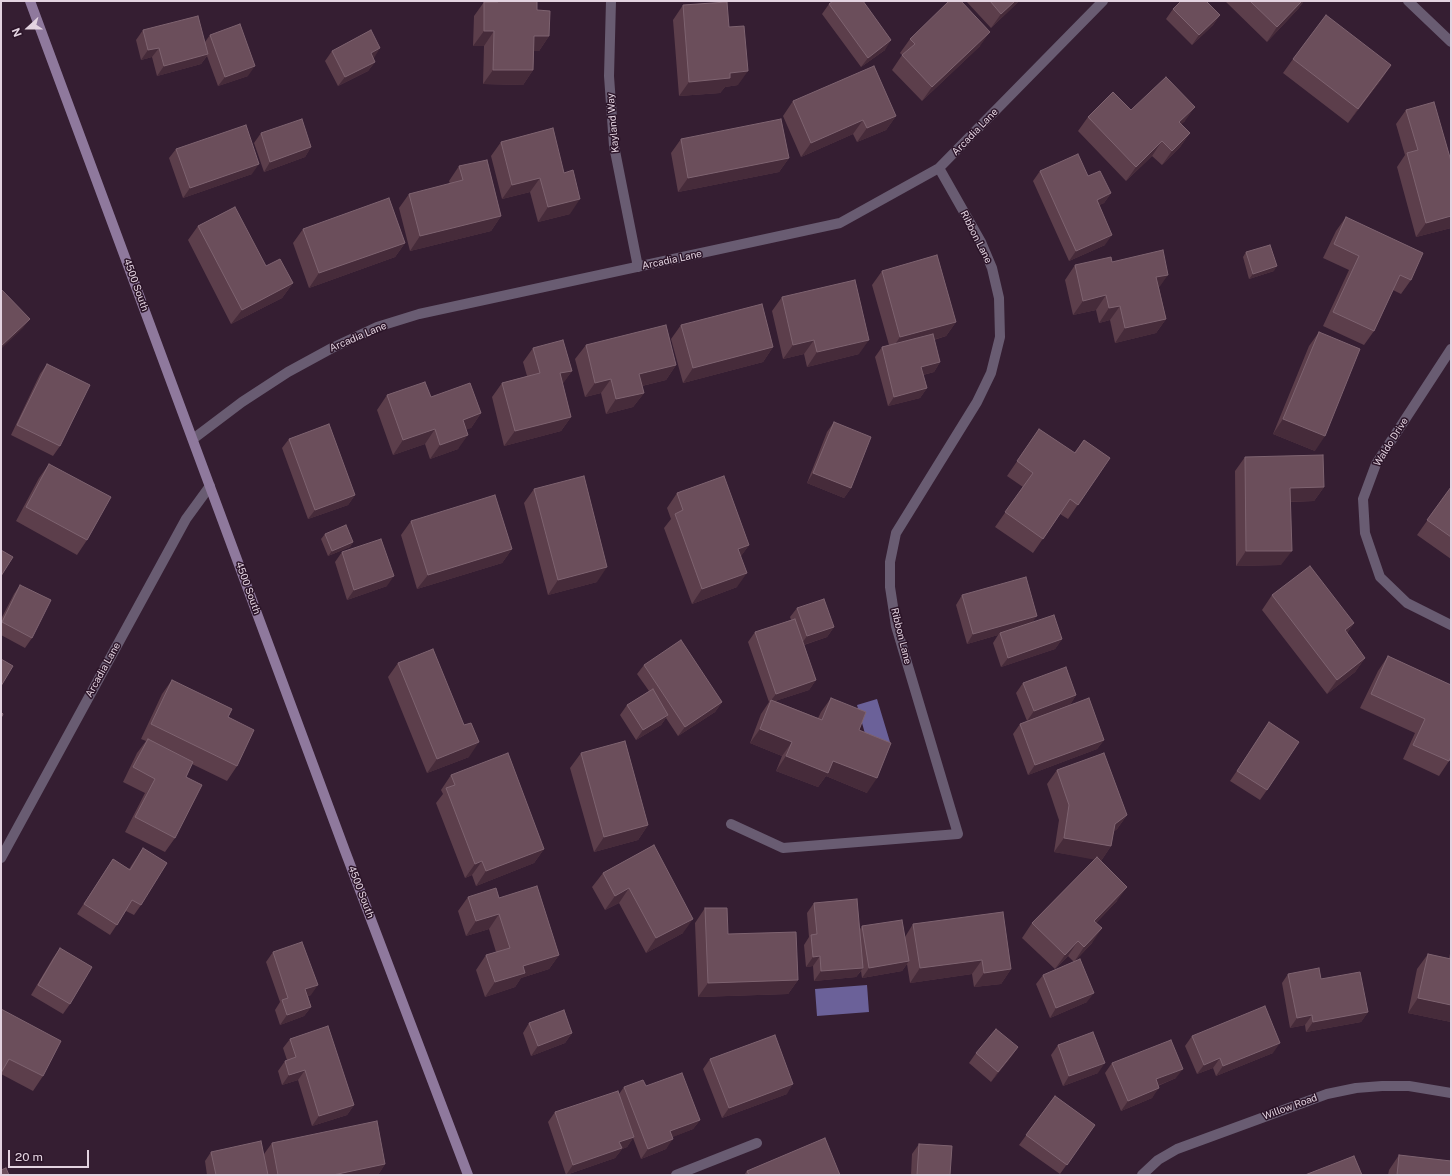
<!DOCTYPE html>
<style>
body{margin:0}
#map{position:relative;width:1452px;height:1176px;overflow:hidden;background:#351e32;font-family:"Public Sans",sans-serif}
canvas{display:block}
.frame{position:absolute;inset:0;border:2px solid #e3d3e0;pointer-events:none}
.north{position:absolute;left:8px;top:8px;width:40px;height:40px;-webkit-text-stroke:3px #2b1428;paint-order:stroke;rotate:249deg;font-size:11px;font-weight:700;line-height:16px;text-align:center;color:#e3d3e0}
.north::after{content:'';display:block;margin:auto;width:14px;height:18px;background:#e3d3e0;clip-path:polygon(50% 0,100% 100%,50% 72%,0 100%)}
.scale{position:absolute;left:8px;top:1150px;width:81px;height:18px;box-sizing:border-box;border:2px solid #e3d3e0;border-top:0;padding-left:5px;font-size:12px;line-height:14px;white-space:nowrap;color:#e3d3e0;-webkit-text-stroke:3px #2b1428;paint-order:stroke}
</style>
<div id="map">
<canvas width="1452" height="1176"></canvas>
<div class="frame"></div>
<div class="north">N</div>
<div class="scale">20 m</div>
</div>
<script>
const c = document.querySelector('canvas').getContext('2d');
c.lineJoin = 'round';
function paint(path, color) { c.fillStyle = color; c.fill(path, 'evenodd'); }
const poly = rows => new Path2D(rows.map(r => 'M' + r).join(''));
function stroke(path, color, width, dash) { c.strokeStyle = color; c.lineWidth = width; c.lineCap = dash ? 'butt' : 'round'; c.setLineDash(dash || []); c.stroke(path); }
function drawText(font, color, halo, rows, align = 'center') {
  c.font = font + ' "Public Sans",sans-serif'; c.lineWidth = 3; c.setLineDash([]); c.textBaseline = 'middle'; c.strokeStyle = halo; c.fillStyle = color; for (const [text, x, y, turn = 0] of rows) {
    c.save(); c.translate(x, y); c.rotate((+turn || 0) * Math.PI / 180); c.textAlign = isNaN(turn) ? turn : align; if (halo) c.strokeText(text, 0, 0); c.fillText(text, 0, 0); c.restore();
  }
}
const water = poly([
 [877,699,890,742,869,748,857,705],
 [867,985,869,1012,817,1016,815,989]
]);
const street = poly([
 [611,1,609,76,614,146,638,267],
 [1408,1,1451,42],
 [1451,349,1376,464,1363,499,1365,533,1380,577,1407,603,1451,625],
 [193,439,242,402,288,372,332,348,377,327,419,314,840,223,939,168,1103,1],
 [731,824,783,848,958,834,896,626,890,587,890,562,896,533,977,402,991,373,1000,337,999,298,992,268,981,242,939,168],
 [1,858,186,519,210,486],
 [676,1175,757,1143],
 [1142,1175,1158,1160,1177,1149,1327,1094,1356,1088,1382,1086,1409,1086,1451,1093]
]);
const secondary = poly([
 [30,1,345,851,468,1175]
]);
const wall = poly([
 [490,1,537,1,537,10,549,36,539,51,534,51,533,70,523,85,483,84,484,46,473,46,474,16,484,2,490,2],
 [966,1,1019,1,1016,4,991,28],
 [1225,1,1304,1,1298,9,1267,42],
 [829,4,885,50,861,67,822,14],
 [683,5,729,27,738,85,725,87,720,93,679,96,673,20],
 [1173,9,1220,15,1213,25,1192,45,1166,19],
 [143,30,205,42,210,35,248,76,218,86,207,56,201,64,157,76,152,57,141,60,136,40],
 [910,39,980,46,922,101,892,70,902,55,900,53],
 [332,51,375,62,368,71,338,86,325,61],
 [1293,59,1391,65,1381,80,1348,123,1283,73],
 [793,101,896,116,886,130,857,142,853,134,801,157,783,116],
 [1131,110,1185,121,1181,124,1190,133,1180,147,1162,165,1152,156,1126,181,1078,131,1088,117],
 [1406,110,1451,228,1416,237,1397,167,1405,155,1396,124],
 [553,128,570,214,538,222,530,192,502,199,491,156,501,142],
 [261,133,311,147,305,157,264,172,254,143],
 [681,139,789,158,779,172,678,192,671,153],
 [176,149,252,174,183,198,169,158],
 [459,166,501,216,491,231,410,251,399,208,409,194,450,184,449,181],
 [1040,171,1088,176,1111,193,1104,203,1099,205,1105,245,1069,261,1033,181],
 [1346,217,1411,280,1401,294,1393,290,1374,331,1364,345,1323,326,1349,270,1323,258,1336,231],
 [198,226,293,283,282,298,231,324,188,240],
 [303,229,405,243,395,257,309,288,293,243],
 [1246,252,1274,271,1249,279,1243,257],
 [1112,262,1159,288,1166,319,1156,333,1115,343,1110,320,1099,323,1096,310,1073,315,1065,280,1075,265],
 [882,271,956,322,946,336,934,340,940,362,934,372,923,375,927,388,920,398,888,406,875,357,882,347,889,345,872,285],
 [782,297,859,354,807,367,804,354,783,359,772,311],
 [681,325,773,347,763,362,683,383,671,339],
 [1319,332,1315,451,1273,434,1309,346],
 [586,345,676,365,666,380,642,386,644,393,633,407,606,414,601,393,585,397,575,359],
 [533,348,572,371,562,384,571,417,561,431,504,446,492,397,502,383,527,376,523,362],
 [47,364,60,446,53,456,11,435,40,374],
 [387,395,431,397,481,413,471,428,466,429,458,449,430,459,425,444,393,455,377,410],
 [834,422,851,488,844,498,807,483,827,432],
 [1039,429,1074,453,1084,440,1110,458,1068,519,1060,514,1033,553,995,527,1023,487,1007,476],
 [289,439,355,495,348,505,308,519,282,448],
 [1245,457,1324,487,1314,501,1291,502,1281,565,1236,566,1235,471],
 [49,464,87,540,77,555,16,521,39,478],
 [1451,487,1451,559,1417,535],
 [534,489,597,582,548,595,524,503],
 [677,493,749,545,741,556,737,587,692,604,664,528,671,519,667,508],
 [411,521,512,549,502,563,417,589,401,535],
 [325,534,353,542,350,547,328,556,321,539],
 [342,552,387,586,347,600,335,562],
 [20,585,32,638,25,648,1,635,1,619,14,594],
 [962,595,1033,622,1062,639,1055,649,1001,667,993,643,998,635,967,644,956,605],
 [1272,595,1354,623,1347,633,1365,658,1355,672,1327,694,1262,610],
 [797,608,834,627,827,637,804,645,816,680,809,690,775,701,818,718,821,712,831,698,859,730,867,793,826,776,818,787,776,771,782,756,750,743,761,714,769,702,748,642,755,632,791,620,790,617],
 [1388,656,1451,685,1449,761,1439,776,1403,759,1415,733,1360,708,1378,671],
 [398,663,464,725,469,757,427,773,388,677],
 [644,665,722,702,715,712,678,736,666,718,661,725,636,740,620,715,627,705,649,691,637,674],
 [172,680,228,717,237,766,227,781,192,764,186,777,175,838,165,852,125,832,145,793,123,782,137,753,146,741,141,739,162,694],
 [1023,683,1076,695,1070,705,1104,740,1097,749,1028,775,1013,734,1020,724,1027,721,1016,693],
 [1263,732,1267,790,1260,800,1230,781],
 [581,753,648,825,638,840,594,852,570,768],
 [1057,770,1127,815,1117,829,1113,832,1111,846,1101,861,1117,901,1096,923,1092,943,1074,962,1068,956,1055,969,1022,938,1032,923,1095,859,1054,852,1059,820,1047,784],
 [451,775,544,849,534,863,476,886,472,875,465,878,436,803,443,794,441,790],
 [654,845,683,933,646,953,619,903,605,910,592,887,603,873],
 [143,848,141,905,134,915,126,911,110,935,77,914,113,859,129,869],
 [468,897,499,898,559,955,549,969,521,978,515,987,485,997,476,970,486,955,496,952,489,929,466,936,458,911],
 [814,903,860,929,862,926,905,937,913,924,1011,969,1001,984,974,987,972,974,910,983,907,964,902,971,862,978,861,971,856,977,814,981,813,966,806,967,804,945,809,937,807,913],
 [705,908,728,934,798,980,788,994,698,997,695,923],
 [60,948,70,1004,63,1014,31,995,53,958],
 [1451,948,1451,1022,1408,1013,1417,969,1428,954,1449,959],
 [273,952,311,995,308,996,311,1007,304,1016,280,1025,275,1010,280,1002,266,962],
 [1288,974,1321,979,1368,1012,1361,1022,1306,1032,1305,1025,1290,1028,1282,983],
 [1043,975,1087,1002,1050,1018,1036,984],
 [1,1009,43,1076,33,1091,1,1074],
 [529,1023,572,1033,565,1043,531,1056,523,1033],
 [1192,1036,1273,1053,1216,1076,1213,1068,1197,1074,1185,1046],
 [290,1039,354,1105,347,1115,312,1126,298,1080,282,1085,278,1071,285,1061,287,1060,283,1048],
 [1058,1045,1098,1073,1063,1086,1051,1055],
 [1018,1047,1011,1057,991,1082,969,1063,976,1053],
 [710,1059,787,1094,722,1118,703,1069],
 [1112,1063,1176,1078,1158,1086,1152,1098,1121,1111,1105,1073],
 [646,1086,700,1120,693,1129,672,1137,666,1149,641,1159,633,1138,627,1147,622,1149,615,1158,566,1175,548,1122,555,1112,619,1094,624,1087],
 [1055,1096,1095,1125,1060,1174,1019,1145],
 [272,1143,385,1164,378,1175,207,1175,205,1161,211,1152,264,1154],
 [919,1144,950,1175,911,1175,912,1154],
 [1399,1155,1451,1175,1388,1175,1389,1170],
 [747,1171,840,1175,744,1175]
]);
const shadedWall = poly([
 [682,1,712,1,681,2],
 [1015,1,1019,1,1016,4,991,28,1001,14],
 [1302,1,1304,1,1298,9,1267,42,1277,27],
 [1220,15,1213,25,1192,45,1199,35],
 [484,31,494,31,484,46,473,46],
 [990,32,980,46,922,101,932,87],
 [534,36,549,36,539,51,524,51],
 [891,40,885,50,861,67,868,58],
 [159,48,152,57,141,60,148,50],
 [380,48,374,58,364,63,371,53],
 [208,54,201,64,157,76,164,66],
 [375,62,368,71,338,86,345,77],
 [1391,65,1381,80,1348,123,1358,109],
 [255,66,248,76,218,86,225,77],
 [493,70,533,70,523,85,483,84],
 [748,71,738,85,725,87,720,93,679,96,689,82,730,73],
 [1195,107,1185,121,1169,136,1179,122],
 [896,116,886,130,857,142,867,128],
 [863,120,853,134,801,157,811,143],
 [1190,133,1180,147,1162,165,1172,151],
 [1162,141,1152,156,1126,181,1136,167],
 [311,147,305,157,264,172,270,162],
 [789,158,779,172,678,192,688,178],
 [259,164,252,174,183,198,190,188],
 [540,178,530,192,502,199,512,185],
 [1111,193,1104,203,1090,210,1097,200],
 [580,199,570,214,538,222,548,207],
 [501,216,491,231,410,251,420,236],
 [1451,216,1451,228,1416,237,1426,223],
 [1112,235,1105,245,1069,261,1076,251],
 [405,243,395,257,309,288,319,273],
 [1277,266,1274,271,1249,279,1253,274],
 [1168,275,1158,289,1156,277],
 [293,283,282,298,231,324,242,310],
 [1106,295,1096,310,1073,315,1083,301],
 [1120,306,1110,320,1099,323,1109,308],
 [30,319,23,328,1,349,1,346],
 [1166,319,1156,333,1115,343,1125,328],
 [956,322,946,336,890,352,900,337],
 [814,340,804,354,783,359,793,345],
 [869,340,859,354,807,367,817,352],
 [773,347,763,362,683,383,693,368],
 [940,362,934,372,914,377,921,367],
 [676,365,666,380,629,389,639,374],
 [572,371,562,385,560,373],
 [611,379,601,393,585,397,595,383],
 [927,388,920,398,888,406,894,397],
 [644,393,633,407,606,414,616,399],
 [481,413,471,428,453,434,463,420],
 [571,417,561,431,504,446,515,431],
 [1283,419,1325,436,1315,451,1273,434],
 [435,429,425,444,393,455,403,440],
 [468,435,458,449,430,459,440,445],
 [813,473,851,488,844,498,807,483],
 [1324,487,1314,501,1280,502,1290,488],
 [355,495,348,505,308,519,315,510],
 [353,542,350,547,328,556,332,551],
 [749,545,739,559,738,549],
 [512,549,502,563,417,589,428,575],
 [1246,551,1292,551,1281,565,1236,566],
 [607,567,597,582,548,595,558,580],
 [747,573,737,587,692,604,702,589],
 [394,576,387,586,347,600,354,590],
 [1037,616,1030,626,1000,633,998,635,967,644,973,634],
 [1354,623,1344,638,1345,630],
 [834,627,827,637,800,646,807,636],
 [1062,639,1055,649,1001,667,1008,658],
 [1365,658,1355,672,1327,694,1337,680],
 [816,680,809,690,769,703,776,694],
 [1076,695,1070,705,1027,721,1034,711],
 [722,702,715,712,678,736,685,727],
 [668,715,661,725,636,740,643,730],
 [760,729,792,742,782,756,750,743],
 [1104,740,1097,749,1028,775,1035,765],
 [479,742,469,757,427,773,437,759],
 [786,756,833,761,877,778,867,793,826,776,818,787,776,771],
 [1127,815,1117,829,1105,838,1115,824],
 [648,825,638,840,594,852,604,837],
 [1064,838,1111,846,1101,861,1054,852],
 [544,849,534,863,476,886,486,871],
 [482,861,472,875,465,878,475,864],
 [1127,887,1117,901,1084,935,1094,921],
 [629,888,619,903,605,910,615,896],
 [499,914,489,929,466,936,476,921],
 [693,919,683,933,646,953,656,938],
 [1102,928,1092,943,1074,962,1084,947],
 [1078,941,1068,956,1055,969,1065,955],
 [559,955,549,969,521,978,515,987,485,997,495,982,523,966],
 [820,956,813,966,806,967,813,957],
 [982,960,972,974,910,983,920,968],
 [909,961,902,971,862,978,869,968],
 [863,968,856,977,814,981,821,971],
 [1011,969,1001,984,974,987,984,973],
 [798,980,788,994,698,997,708,983],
 [318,985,311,995,298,999,305,989],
 [1094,993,1087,1002,1050,1018,1056,1008],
 [1418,998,1451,1005,1451,1022,1408,1013],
 [311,1007,304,1016,280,1025,287,1015],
 [1368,1012,1361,1022,1306,1032,1313,1022],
 [1312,1015,1305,1025,1290,1028,1297,1018],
 [572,1033,565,1043,531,1056,538,1046],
 [1280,1043,1273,1053,1216,1076,1223,1066],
 [1018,1047,1011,1057,991,1082,998,1072],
 [1220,1058,1213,1068,1197,1074,1204,1065],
 [1105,1063,1098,1073,1063,1086,1069,1076],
 [1183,1069,1176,1078,1149,1089,1156,1079],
 [305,1070,298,1080,282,1085,289,1075],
 [793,1084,787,1094,722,1118,729,1108],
 [1159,1088,1152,1098,1121,1111,1128,1101],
 [354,1105,347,1115,312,1126,319,1116],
 [700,1120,693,1129,663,1141,670,1131],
 [634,1137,627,1147,622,1149,615,1158,566,1175,573,1165,619,1142],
 [673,1139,666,1149,641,1159,648,1149],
 [385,1164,378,1175,333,1175]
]);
const building = poly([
 [498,1,537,1,537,10,550,11,549,36,534,36,533,70,493,70,494,31,484,31,484,2,498,2,498,1],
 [833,1,863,1,891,40,868,58,829,4,833,1],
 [949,1,961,1,990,32,932,87,902,55,915,44,910,39,949,1],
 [990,1,1015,1,1001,14,990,1],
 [1181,1,1206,1,1220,15,1199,35,1173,9,1181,1],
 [1250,1,1302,1,1277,27,1250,1],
 [727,2,729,27,744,26,748,71,730,73,730,78,689,82,683,5,727,2],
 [1326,15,1391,65,1358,109,1293,59,1326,15],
 [198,16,208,54,164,66,159,48,148,50,143,30,198,16],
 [240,24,255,66,225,77,210,35,240,24],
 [371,30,380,48,371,53,375,62,345,77,332,51,371,30],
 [874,66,896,116,867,128,863,120,811,143,793,101,874,66],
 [1166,77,1195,107,1179,122,1190,133,1172,151,1162,141,1136,167,1088,117,1113,92,1131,110,1166,77],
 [1434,102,1451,161,1451,216,1426,223,1407,153,1418,150,1406,110,1434,102],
 [302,119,311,147,270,162,261,133,302,119],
 [781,119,789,158,688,178,681,139,781,119],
 [246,125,259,164,190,188,176,149,246,125],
 [553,128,564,173,573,170,580,199,548,207,540,178,512,185,501,142,553,128],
 [1078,154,1088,176,1100,171,1111,193,1097,200,1112,235,1076,251,1040,171,1078,154],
 [487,160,501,216,420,236,409,194,463,180,459,166,487,160],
 [389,198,405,243,319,273,303,229,389,198],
 [235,207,266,266,280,259,293,283,242,310,198,226,235,207],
 [1346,217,1423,253,1411,280,1400,275,1374,331,1333,312,1359,256,1334,244,1346,217],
 [1270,245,1277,266,1253,274,1246,252,1270,245],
 [1163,250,1168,275,1156,277,1166,319,1125,328,1120,306,1109,308,1106,295,1083,301,1075,265,1111,257,1112,262,1163,250],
 [937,255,956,322,900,337,882,271,937,255],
 [855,280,869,340,817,352,814,340,793,345,782,297,855,280],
 [1,289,30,319,1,346,1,289],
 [762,304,773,347,693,368,681,325,762,304],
 [666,325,676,365,639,374,644,393,616,399,611,379,595,383,586,345,666,325],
 [1319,332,1360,349,1325,436,1283,419,1319,332],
 [933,334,940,362,921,367,927,388,894,397,882,347,933,334],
 [563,340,572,371,560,373,571,417,515,431,502,383,540,373,533,348,563,340],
 [47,364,90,385,60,446,17,425,47,364],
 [425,382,431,397,470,383,481,413,463,420,468,435,440,445,435,429,403,440,387,395,425,382],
 [834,422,871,437,851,488,813,473,834,422],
 [329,424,355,495,315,510,289,439,329,424],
 [1039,429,1075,453,1084,440,1110,458,1078,505,1070,499,1043,539,1005,512,1033,473,1017,461,1039,429],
 [1323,455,1324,487,1290,488,1292,551,1246,551,1245,457,1323,455],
 [49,464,111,497,87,540,26,507,49,464],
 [584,476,607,567,558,580,534,489,584,476],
 [724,476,749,545,738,549,747,573,702,589,675,514,683,510,677,493,724,476],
 [1451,487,1451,537,1427,520,1451,487],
 [495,495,512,549,428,575,411,521,495,495],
 [346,525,353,542,332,551,325,534,346,525],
 [381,539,394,576,354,590,342,552,381,539],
 [1,550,13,557,1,576,1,550],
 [1310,566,1354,623,1345,630,1365,658,1337,680,1272,595,1310,566],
 [1026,577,1037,616,973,634,962,595,1026,577],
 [20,585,51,600,32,638,2,622,20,585],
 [824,599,834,627,807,636,797,608,824,599],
 [1054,615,1062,639,1008,658,1000,633,1054,615],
 [795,619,816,680,776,694,755,632,795,619],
 [681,640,722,702,685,727,644,665,681,640],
 [433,649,464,725,471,723,479,742,437,759,398,663,433,649],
 [1388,656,1451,685,1451,756,1449,761,1413,745,1425,719,1371,694,1388,656],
 [1,659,13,666,1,686,1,659],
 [1066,667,1076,695,1034,711,1023,683,1066,667],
 [172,680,232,709,228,717,254,730,237,766,151,724,172,680],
 [653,689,668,715,643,730,627,705,653,689],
 [831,698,866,712,859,730,891,743,877,778,833,761,828,773,786,756,792,742,760,729,771,700,822,720,831,698],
 [1089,698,1104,740,1035,765,1020,724,1089,698],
 [1,712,3,714,1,718,1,712],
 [1269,722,1299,742,1267,790,1237,771,1269,722],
 [148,739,193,762,186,777,202,785,175,838,135,817,155,779,133,767,148,739],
 [625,741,648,825,604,837,581,753,625,741],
 [508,753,544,849,486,871,482,861,475,864,446,788,455,785,451,775,508,753],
 [1104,753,1127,815,1115,824,1111,846,1064,838,1069,805,1057,770,1104,753],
 [654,845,693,919,656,938,629,888,615,896,603,873,654,845],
 [143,848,167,863,141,905,132,900,117,925,84,904,113,859,130,870,143,848],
 [1097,857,1127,887,1094,921,1102,928,1084,947,1078,941,1065,955,1032,923,1097,857],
 [537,886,559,955,523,966,525,973,495,982,486,955,510,948,499,914,476,921,468,897,496,888,499,898,537,886],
 [857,899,863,968,821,971,820,956,813,957,811,935,817,934,814,903,857,899],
 [705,908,727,908,728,934,796,932,798,980,708,983,705,908],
 [1003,912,1011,969,984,973,982,960,920,968,913,924,1003,912],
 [902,920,909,961,869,968,862,926,902,920],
 [302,942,318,985,305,989,311,1007,287,1015,282,1000,288,998,273,952,302,942],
 [60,948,92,967,70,1004,38,985,60,948],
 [1428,954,1451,959,1451,1005,1418,998,1428,954],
 [1080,959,1094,993,1056,1008,1043,975,1080,959],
 [1319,968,1321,979,1360,972,1368,1012,1313,1022,1312,1015,1297,1018,1288,974,1319,968],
 [1265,1006,1280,1043,1223,1066,1220,1058,1204,1065,1192,1036,1265,1006],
 [1,1009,61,1041,43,1076,9,1059,1,1073,1,1009],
 [564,1010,572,1033,538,1046,529,1023,564,1010],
 [328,1026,354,1105,319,1116,305,1070,289,1075,285,1061,296,1057,290,1039,328,1026],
 [996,1029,1018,1047,998,1072,976,1053,996,1029],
 [1093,1032,1105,1063,1069,1076,1058,1045,1093,1032],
 [775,1035,793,1084,729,1108,710,1059,775,1035],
 [1171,1040,1183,1069,1156,1079,1159,1088,1128,1101,1112,1063,1171,1040],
 [682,1073,700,1120,670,1131,673,1139,648,1149,624,1087,643,1080,646,1086,682,1073],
 [618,1091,634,1137,619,1142,622,1148,573,1165,555,1112,618,1091],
 [1055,1096,1095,1125,1067,1165,1026,1135,1055,1096],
 [377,1121,385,1164,333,1175,278,1175,272,1143,377,1121],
 [825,1138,840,1175,749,1175,747,1171,825,1138],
 [261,1141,268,1175,216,1175,211,1152,261,1141],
 [919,1144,952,1146,950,1175,917,1175,919,1144],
 [1399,1155,1451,1161,1451,1175,1397,1175,1399,1155],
 [1354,1156,1362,1175,1305,1175,1354,1156],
 [6,1168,9,1175,1,1175,1,1170,6,1168]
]);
const streetNames = [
 ["Kayland Way",613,123,-95],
 ["Arcadia Lane",975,132,-46],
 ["Ribbon Lane",976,237,63],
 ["Arcadia Lane",672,260,-12],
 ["4500 South",136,285,70],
 ["Arcadia Lane",358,337,-23],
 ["Waldo Drive",1391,442,-58],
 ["4500 South",248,588,70],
 ["Ribbon Lane",901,636,76],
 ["Arcadia Lane",103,670,-61],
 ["4500 South",361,892,69],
 ["Willow Road",1290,1107,-20]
];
paint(water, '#6b6199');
stroke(street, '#695c72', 10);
stroke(secondary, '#8f799d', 10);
paint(wall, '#5c3e4b');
paint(shadedWall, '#462b3a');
paint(building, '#6b4e5b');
stroke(building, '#7e6370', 1);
drawText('10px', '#e3d3e0', '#2b1428', streetNames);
</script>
